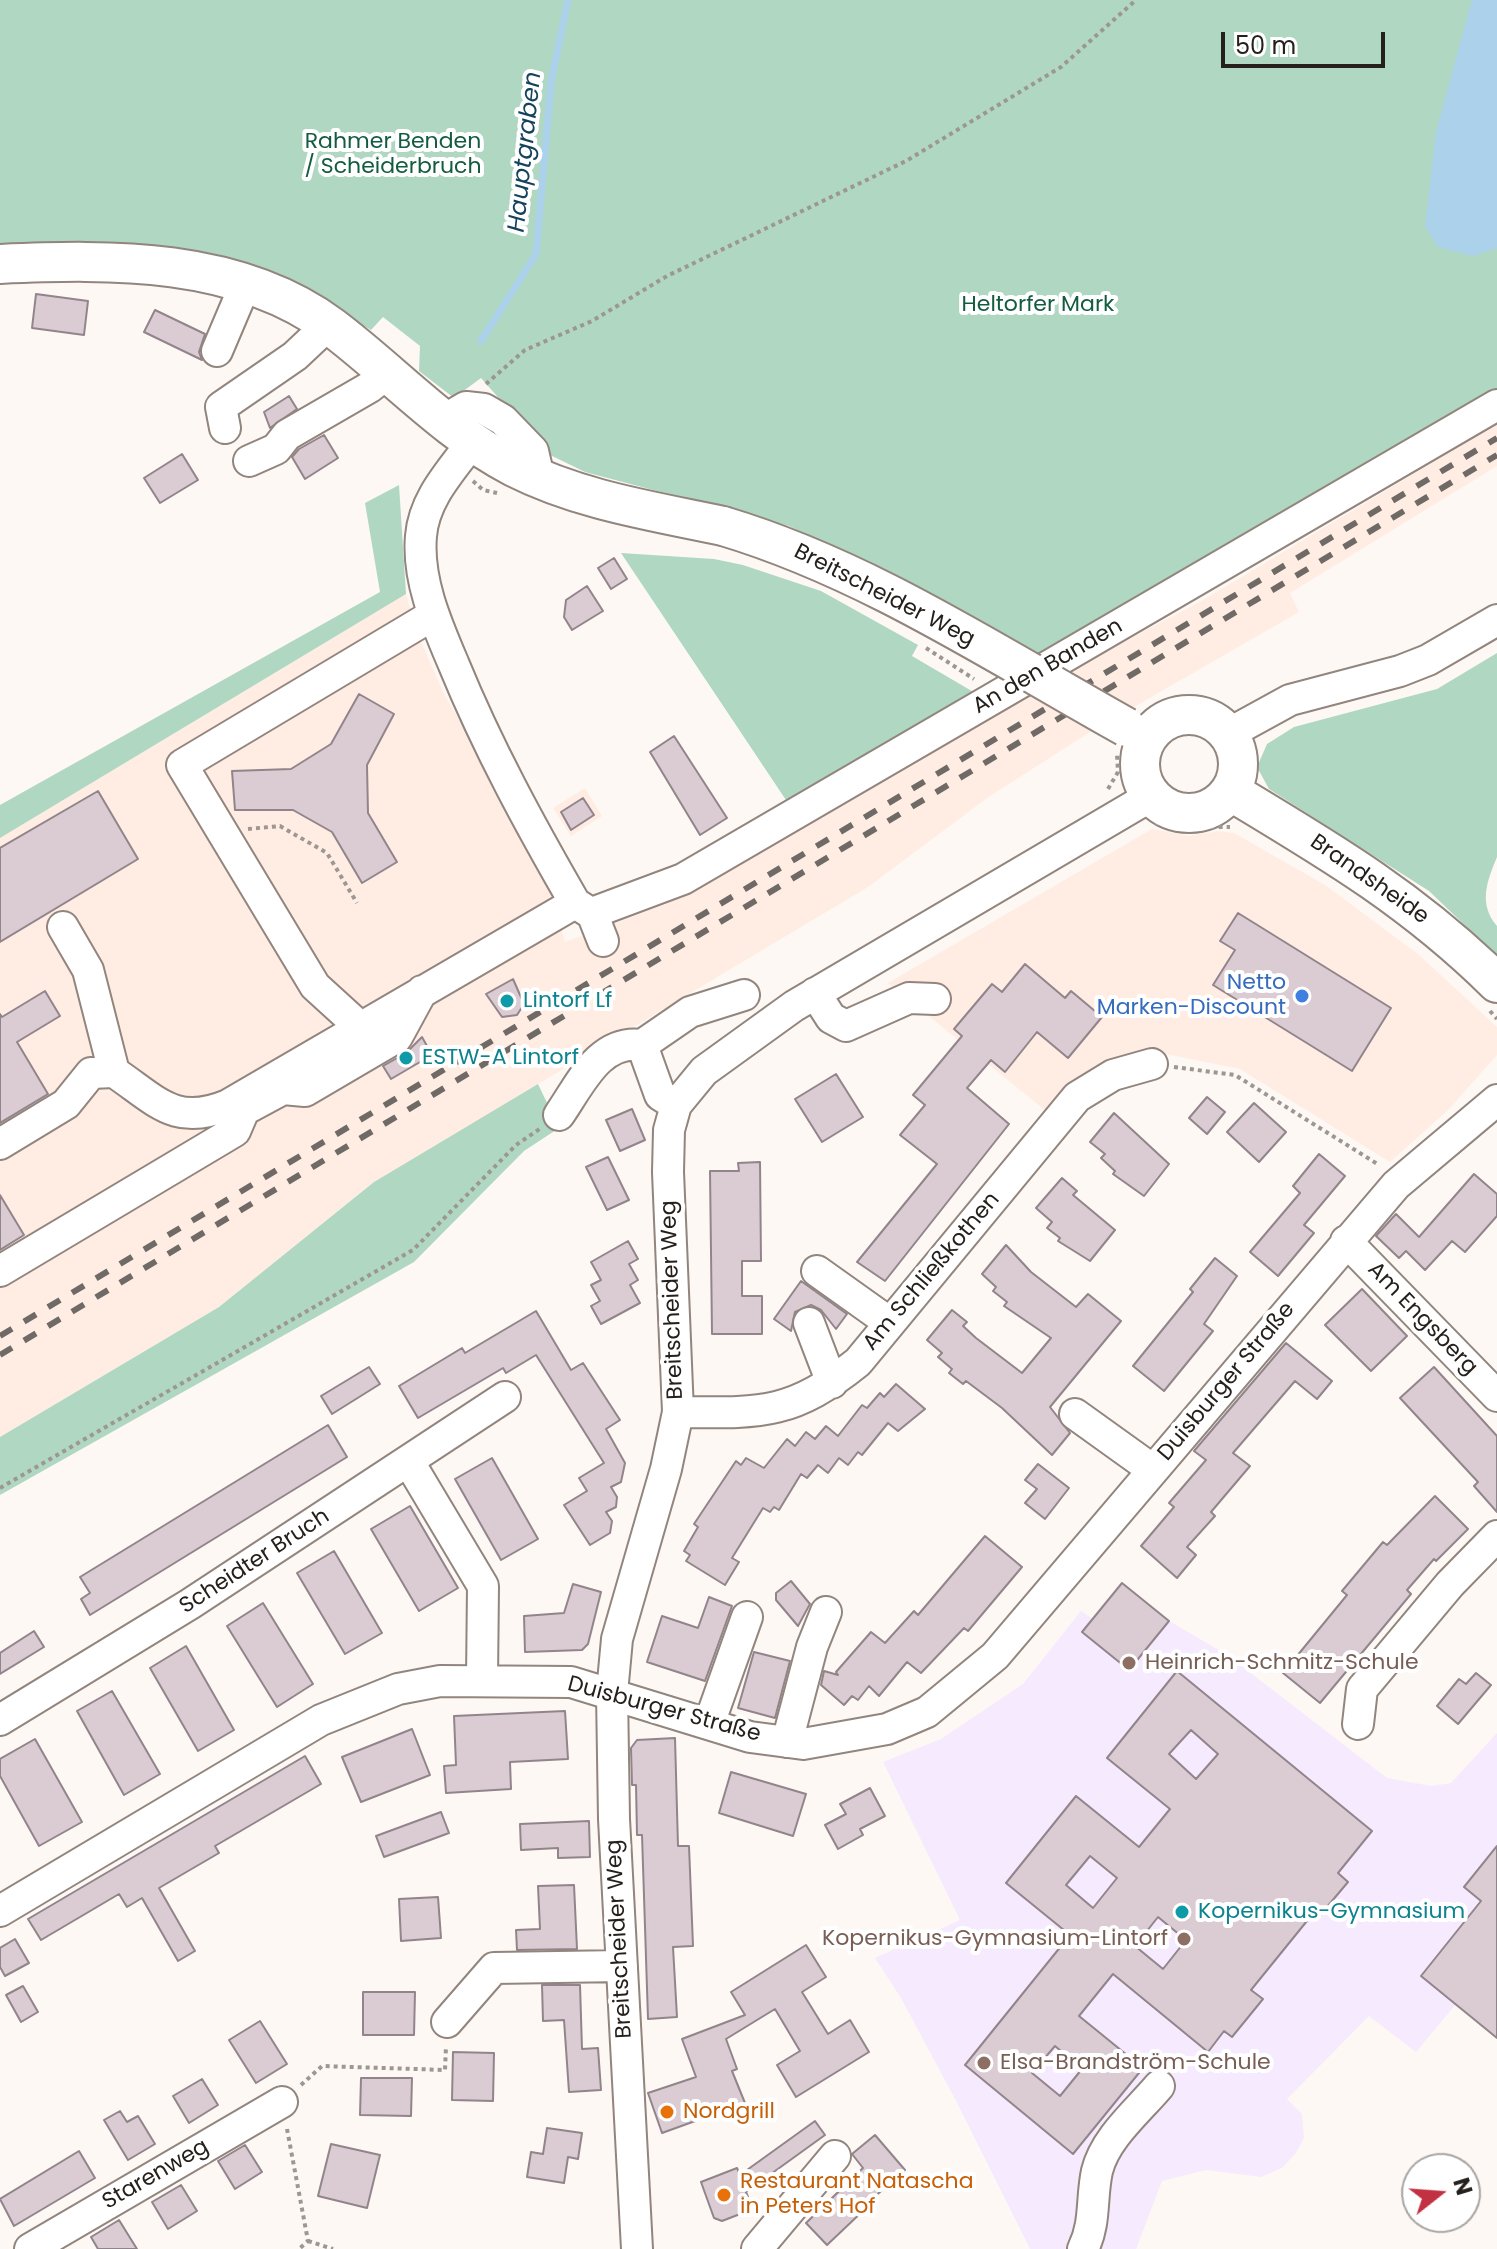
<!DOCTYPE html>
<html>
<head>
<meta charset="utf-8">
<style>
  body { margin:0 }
  #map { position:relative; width:1497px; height:2249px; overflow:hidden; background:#fdf8f4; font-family:Poppins,sans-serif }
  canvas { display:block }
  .north { position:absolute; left:1401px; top:2153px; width:80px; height:80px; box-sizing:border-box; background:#fff; border:2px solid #a8a6a4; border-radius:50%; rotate:73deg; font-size:22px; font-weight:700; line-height:32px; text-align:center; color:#25201c }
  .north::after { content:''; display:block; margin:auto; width:28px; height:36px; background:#c23142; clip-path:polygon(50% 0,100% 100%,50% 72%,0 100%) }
  .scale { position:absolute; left:1221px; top:32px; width:164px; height:36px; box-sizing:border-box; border:4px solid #25201c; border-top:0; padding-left:10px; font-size:24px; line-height:28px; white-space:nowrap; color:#25201c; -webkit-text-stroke:6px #fff; paint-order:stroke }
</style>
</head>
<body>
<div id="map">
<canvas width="1497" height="2249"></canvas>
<div class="north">N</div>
<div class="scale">50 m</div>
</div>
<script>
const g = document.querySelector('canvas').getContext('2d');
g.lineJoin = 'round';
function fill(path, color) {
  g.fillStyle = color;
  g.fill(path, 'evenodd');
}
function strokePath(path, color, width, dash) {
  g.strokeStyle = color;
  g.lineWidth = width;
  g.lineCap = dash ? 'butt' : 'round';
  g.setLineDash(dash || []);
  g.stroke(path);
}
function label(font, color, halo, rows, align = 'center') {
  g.font = font + ' Poppins,sans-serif';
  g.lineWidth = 8;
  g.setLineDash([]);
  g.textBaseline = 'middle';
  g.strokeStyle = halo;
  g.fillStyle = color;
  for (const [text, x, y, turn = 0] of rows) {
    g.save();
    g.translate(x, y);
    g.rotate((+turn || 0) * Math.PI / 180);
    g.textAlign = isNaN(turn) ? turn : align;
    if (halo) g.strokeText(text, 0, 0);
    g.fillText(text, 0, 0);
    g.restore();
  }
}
fill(new Path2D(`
  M1497 424V466L1290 593 1299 612 1087 734 990 796 868 887 374 1182 219 1307 0 1437V838L406 594 418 635 444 694 478 752 492 789 549 884 565 942 666 904 1016 699 1203 600Z
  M585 788 602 816 571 836 553 808Z
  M1152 829 1189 836 1218 831 1234 833 1325 885 1418 954 1497 1027V1055L1448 1110 1390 1162 1240 1069 1151 1051 1109 1061 1068 1082 1046 1111 888 983Z`), '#ffede3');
fill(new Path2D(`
  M1122 1583 1169 1621 1226 1654 1387 1778 1431 1786 1451 1783 1497 1733V1846L1464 1887 1481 1901 1421 1975 1456 2004 1416 2052 1369 2016 1287 2099 1302 2114 1304 2138 1295 2154 1282 2168 1261 2177 1206 2170 1162 2181 1136 2249H1030L955 2099 901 1998 875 1958 960 1920 883 1762 941 1739 1023 1684 1081 1611 1093 1619Z`), '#f6eafe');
fill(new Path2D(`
  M0 0H1497V388L1041 657 898 577 789 526 585 472 548 454 481 378 454 398 419 371 420 346 383 317 371 330 316 298 0 252Z
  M399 485 406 594 0 838V805L380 592 365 503Z
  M621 553 714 559 743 565 821 591 918 645 912 656 982 697 790 806Z
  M1497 653V857C1487 881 1478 904 1497 926V956L1429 891 1269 789 1257 767 1267 744 1294 727 1437 689Z
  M538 1084 559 1128 524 1151 414 1262 0 1495V1437L219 1307 374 1182Z`), '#b0d7c2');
fill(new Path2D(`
  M1472 0H1497V248L1473 256 1438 247 1425 226 1436 132Z`), '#acd1eb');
strokePath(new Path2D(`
  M481 341 536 254 551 82 568 0`), '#acd1eb', 7);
const building = new Path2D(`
  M36 294 88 301 84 335 32 328Z
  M155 310 205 334 199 352 202 360 144 332Z
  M289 396 297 409 270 428 264 412Z
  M324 435 338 458 305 479 292 457 299 449Z
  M182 454 198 480 160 503 144 478Z
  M614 558 627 579 611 589 598 568Z
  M587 586 603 611 572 630 564 617 566 600Z
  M359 694 394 714 367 765 368 813 397 862 362 883 332 832 293 810H235L232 771 291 769 331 744Z
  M674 736 727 818 700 835 650 752Z
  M98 791 138 859 0 942V848Z
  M583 798 594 815 571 830 561 812Z
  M1238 913 1391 1008 1352 1071 1213 985 1235 950 1220 941Z
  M1025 964 1065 998 1071 991 1102 1017 1068 1058 1037 1032 1005 1072 991 1060 967 1088 1009 1124 885 1281 857 1262 937 1164 900 1135 925 1105 913 1095 962 1036 954 1029 992 984 1002 992Z
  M513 979 524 1004 517 1015 502 1017 486 994Z
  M45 991 60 1016 17 1042 48 1094 0 1123V1014L2 1017Z
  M422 1037 432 1055 391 1079 383 1066 406 1053Z
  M836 1074 863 1117 822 1142 795 1099Z
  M1207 1097 1225 1112 1207 1134 1189 1118Z
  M1254 1103 1286 1132 1259 1162 1227 1132Z
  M632 1109 645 1140 620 1151 606 1120Z
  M1114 1113 1169 1164 1144 1196 1113 1174 1115 1171 1101 1158 1105 1154 1090 1142Z
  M1319 1154 1345 1176 1304 1225 1314 1233 1278 1276 1250 1252 1300 1193 1293 1186Z
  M608 1157 629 1200 607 1210 586 1167Z
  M760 1162 761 1261H742V1296H762V1334H712L710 1171H739L738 1163Z
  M1474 1174 1497 1194V1216L1465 1252 1452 1241 1425 1270 1406 1251 1399 1258 1376 1236 1396 1214 1419 1237Z
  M1062 1178 1077 1191 1073 1195 1115 1230 1090 1261 1058 1241 1060 1238 1047 1228 1052 1222 1036 1208Z
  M0 1195 24 1235 0 1250Z
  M628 1241 638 1259 629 1264 638 1280 630 1285 640 1303 601 1324 591 1306 600 1301 591 1285 601 1280 591 1262Z
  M1006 1245 1031 1272 1076 1307 1088 1294 1121 1321 1050 1407 1070 1433 1052 1455 1002 1408 966 1381 963 1384 949 1373 952 1369 938 1357 942 1353 927 1340 952 1310 967 1322 963 1326 976 1338 1022 1373 1051 1338 1004 1306 1007 1302 993 1291 996 1287 982 1274Z
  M1215 1258 1237 1276 1204 1324 1213 1331 1164 1391 1133 1366 1193 1292 1190 1289Z
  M801 1281 847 1314 836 1329 821 1310 811 1305 795 1312 791 1331 774 1319Z
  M1362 1289 1407 1336 1371 1371 1325 1325Z
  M536 1311 571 1370 583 1363 620 1420 606 1429 625 1463 621 1482 611 1487 617 1497 616 1507 606 1512 612 1521 610 1533 590 1545 564 1505 587 1491 579 1478 604 1463 536 1355 506 1373 503 1368 418 1418 399 1386 462 1348 465 1353Z
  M1286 1343 1332 1381 1317 1399 1295 1381 1233 1453 1250 1466 1211 1512 1215 1516 1187 1547 1196 1555 1177 1578 1141 1546 1174 1507 1169 1503 1206 1460 1194 1451Z
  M369 1367 380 1384 332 1414 321 1396Z
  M1434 1367 1497 1436V1512L1474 1486 1478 1482 1400 1398Z
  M896 1384 925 1409 898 1431 888 1423 862 1455 858 1452 848 1465 839 1458 828 1473 818 1465 807 1478 801 1474 779 1510 774 1507 770 1512 763 1508 732 1558 739 1562 725 1585 686 1561 690 1555 684 1551 698 1527 694 1524 736 1461 741 1465 746 1458 764 1468 787 1439 795 1446 806 1432 815 1439 826 1426 838 1436 862 1405 867 1408 880 1393 884 1397Z
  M328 1425 347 1457 90 1615 81 1599 90 1593 80 1577Z
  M492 1458 538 1539 501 1560 455 1479Z
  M1038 1464 1069 1488 1045 1519 1025 1503 1037 1489 1025 1480Z
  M1435 1496 1468 1529 1436 1561 1434 1559 1407 1590 1411 1594 1320 1703 1283 1673 1347 1595 1342 1591 1383 1542 1387 1545Z
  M410 1506 458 1588 419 1611 371 1529Z
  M985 1536 1022 1567 968 1631 964 1628 921 1673 907 1662 879 1696 869 1686 858 1700 852 1696 844 1705 821 1685 824 1671 838 1675 836 1672 871 1632 885 1643 914 1611 918 1615Z
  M334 1551 382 1633 345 1654 297 1573Z
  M791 1581 810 1604 798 1626 776 1600V1593Z
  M1122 1583 1169 1621 1129 1670 1082 1632Z
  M573 1584 601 1592 588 1644 582 1650 525 1652 524 1616 564 1613Z
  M709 1597 732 1606 705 1681 647 1662 662 1616 698 1628Z
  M263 1603 313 1684 277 1707 227 1626Z
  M34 1631 44 1647 0 1674V1653Z
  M186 1646 234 1730 198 1751 150 1668Z
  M754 1652 790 1661 775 1718 738 1708Z
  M1177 1671 1372 1831 1338 1873 1348 1882 1316 1920 1311 1916 1251 1990 1263 1999 1232 2037 1224 2031 1208 2052 1113 1974 1079 2016 1143 2068 1073 2154 965 2065 1070 1935 1006 1883 1076 1796 1139 1847 1170 1809 1107 1758ZM1191 1730 1218 1754 1196 1779 1169 1754ZM1090 1856 1117 1878 1093 1908 1066 1885ZM1158 1917 1186 1940 1163 1969 1135 1946ZM1055 2046 1082 2069 1060 2096 1032 2073Z
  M1476 1673 1491 1685 1458 1724 1437 1706 1459 1679 1466 1684Z
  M112 1691 160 1774 124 1795 77 1711Z
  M565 1711 568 1759 510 1762 511 1789 446 1793 444 1766 456 1765 454 1716Z
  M412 1729 430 1775 361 1802 342 1757Z
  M675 1738 678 1846H689L693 1946 673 1947 677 2017 648 2019 642 1835H637L636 1785H632L631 1748 637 1740Z
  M35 1739 82 1822 39 1846 0 1776V1759Z
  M305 1756 321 1784 215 1846 219 1853 159 1888 195 1951 178 1961 142 1898 127 1907 119 1894 41 1940 28 1919Z
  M731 1772 806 1794 793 1836 719 1813Z
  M870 1788 885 1816 860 1829 863 1835 838 1849 825 1825 846 1814 840 1804Z
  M441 1812 449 1833 384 1857 376 1836Z
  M589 1821 590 1857 558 1858V1848L521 1850 520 1824Z
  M1497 1846V2038L1421 1976 1481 1901 1464 1887Z
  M574 1885 577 1949 517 1950 516 1930 540 1929 538 1886Z
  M438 1897 441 1938 401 1941 399 1899Z
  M15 1939 29 1963 5 1976 0 1967V1948Z
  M806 1945 826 1977 802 1992 828 2034 850 2020 869 2052 796 2097 777 2065 800 2051 775 2009 726 2039 737 2069 732 2071 745 2103 662 2133 648 2093 696 2077 682 2039 745 2015 731 1992Z
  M542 1985H580L582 2049 598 2048 601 2090 569 2092 564 2020 543 2021Z
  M23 1986 38 2012 21 2022 6 1995Z
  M363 1992H415L414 2035H363Z
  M260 2021 287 2064 256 2083 229 2040Z
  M453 2052 494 2053 493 2101 452 2100Z
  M361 2078H412L411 2116 360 2115Z
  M202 2079 218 2105 189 2123 173 2096Z
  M120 2111 127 2122 138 2116 155 2144 128 2160 104 2120Z
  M815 2121 825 2135 746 2192 753 2209 722 2221 714 2218 701 2182 737 2168 740 2175Z
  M547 2128 582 2133 578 2159 568 2157 564 2183 527 2177 531 2152 543 2154Z
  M875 2135 905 2170 863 2207 865 2209 827 2245 806 2223 863 2168 852 2154Z
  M331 2144 380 2155 367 2208 318 2196Z
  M245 2145 262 2172 235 2189 218 2161Z
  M79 2151 95 2178 14 2226 0 2199Z
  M181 2185 197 2211 168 2229 152 2202Z
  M119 2220 137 2249H98L91 2237Z`);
fill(building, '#dbccd3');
strokePath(building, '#92848b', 2);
const minor = new Path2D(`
  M217 351 245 285
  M444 420 466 407 484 409 503 420 533 451 539 478
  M225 428 221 407 295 356 329 324
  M473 441C452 470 424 498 421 536 417 580 437 625 454 665 488 748 530 825 575 903L589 912
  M249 461 276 449 287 435 370 387 389 372
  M1228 734 1290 700 1400 671 1428 660 1497 620
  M592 913 683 879 1497 405
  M592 913 603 941
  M63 927 88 970 114 1072C157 1101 175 1127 228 1105L575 903
  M815 993 831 1018 846 1026 909 998 935 999
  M360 1027 315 986 182 765 433 615
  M642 1045 690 1012 744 995
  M559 1115C580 1085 599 1039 642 1045L660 1095 676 1105
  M0 1144 66 1104 91 1073 114 1072
  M1346 1241 1497 1396
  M0 1271 235 1131 244 1110 283 1089 305 1091 397 1037 422 991
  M817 1271 890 1323
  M809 1323 832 1383
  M678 1412C760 1413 791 1416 858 1362L1077 1097 1113 1075 1152 1064
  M1075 1414 1153 1470
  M409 1462 483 1586 482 1680
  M0 1720 190 1604 505 1397
  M709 1724 747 1617
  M1358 1724 1362 1689 1450 1584 1497 1536
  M787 1742 812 1647 826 1612
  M0 1911 321 1720 398 1689 440 1681 571 1682 750 1737 803 1744 887 1729 927 1712 995 1656 1396 1185 1497 1100
  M447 2022 494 1968 622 1966
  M30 2249 282 2102
  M637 2249 614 1819 612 1693 617 1639 666 1469 678 1412 668 1172 669 1130 676 1105 704 1071 794 1006 1151 796
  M757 2249 835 2156
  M1083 2249C1096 2223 1091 2198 1097 2171 1105 2138 1138 2111 1159 2086`);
const major = new Path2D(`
  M0 264C111 259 238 257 332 327 393 373 446 432 514 467 579 500 652 511 723 526
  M1140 764a49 49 0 1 1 98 0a49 49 0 1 1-98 0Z
  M1230 791C1330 851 1413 900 1497 983`);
strokePath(minor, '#92857d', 34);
strokePath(major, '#92857d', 42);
strokePath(new Path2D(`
  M486 384 525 350 592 321 667 276 906 161 1061 67 1136 0
  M473 481 483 490 497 493
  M926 648 974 679
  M1108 789 1118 772 1117 754
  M1155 823 1176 827H1230
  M248 829 280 826 327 853 357 903
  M1490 1011 1497 1019
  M1174 1067 1235 1075 1379 1165
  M0 1488 413 1250 516 1145 541 1128
  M301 2085 322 2066 445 2070 446 2046
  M287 2129 308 2241 299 2249
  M308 2241 333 2249`), '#9c9793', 4, [4, 4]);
strokePath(minor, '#fff', 30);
strokePath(major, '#fff', 38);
strokePath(new Path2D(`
  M0 1336 1497 438
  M0 1355 1497 455`), '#6f6a66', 6, [14, 14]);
const majorBridge = new Path2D(`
  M723 526C867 569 995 654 1126 727`);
strokePath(majorBridge, '#92857d', 42, []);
strokePath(majorBridge, '#fff', 38);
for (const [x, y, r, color] of [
  [1302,996,8,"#3f7fe0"],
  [507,1001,8,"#0f9aa8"],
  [406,1058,8,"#0f9aa8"],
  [1129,1663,8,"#8d6e63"],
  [1182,1912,8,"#0f9aa8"],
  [1184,1939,8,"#8d6e63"],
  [984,2063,8,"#8d6e63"],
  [667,2112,8,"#e8710a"],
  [724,2195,8,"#e8710a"]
]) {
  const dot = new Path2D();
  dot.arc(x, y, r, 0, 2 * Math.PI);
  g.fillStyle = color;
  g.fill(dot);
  strokePath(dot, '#fff', 3);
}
label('22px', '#145c40', '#fff', [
  ["Rahmer Benden",393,142],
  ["/ Scheiderbruch",393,167],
  ["Heltorfer Mark",1038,305]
]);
label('22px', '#25201c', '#fff', [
  ["Breitscheider Weg",884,596,27],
  ["An den Banden",1048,667,-30],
  ["Brandsheide",1369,880,35],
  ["Am Schließkothen",932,1272,-50],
  ["Breitscheider Weg",673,1300,-92],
  ["Am Engsberg",1422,1319,46],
  ["Duisburger Straße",1227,1382,-50],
  ["Scheidter Bruch",255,1562,-33],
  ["Duisburger Straße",664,1710,15],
  ["Breitscheider Weg",620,1939,-93],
  ["Starenweg",156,2175,-30]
]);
label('22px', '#366cbe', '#fff', [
  ["Netto",1286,983],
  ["Marken-Discount",1286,1008]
], 'right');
label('22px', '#0d838f', '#fff', [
  ["Lintorf Lf",523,1001],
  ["ESTW-A Lintorf",422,1058],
  ["Kopernikus-Gymnasium",1198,1912]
], 'left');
label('22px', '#785e54', '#fff', [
  ["Heinrich-Schmitz-Schule",1145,1663],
  ["Kopernikus-Gymnasium-Lintorf",1168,1939,"right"],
  ["Elsa-Brandström-Schule",1000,2063]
], 'left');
label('22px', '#c56008', '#fff', [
  ["Nordgrill",683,2112],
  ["Restaurant Natascha",740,2182],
  ["in Peters Hof",740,2207]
], 'left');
label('italic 24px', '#15425d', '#fff', [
  ["Hauptgraben",526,152,-84]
]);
</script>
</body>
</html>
